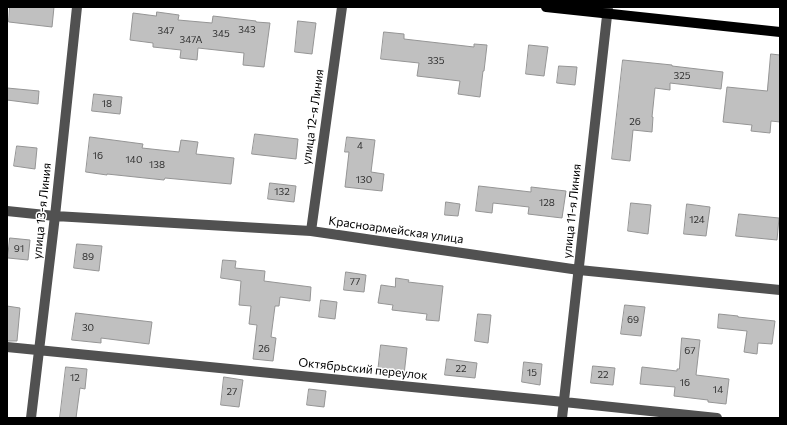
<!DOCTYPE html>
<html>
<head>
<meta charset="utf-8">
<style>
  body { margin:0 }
  #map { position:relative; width:787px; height:425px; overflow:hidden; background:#fff; font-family:Commissioner,sans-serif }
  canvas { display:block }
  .frame { position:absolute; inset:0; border:8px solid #000; pointer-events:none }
</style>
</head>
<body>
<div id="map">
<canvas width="787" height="425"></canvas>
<div class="frame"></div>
</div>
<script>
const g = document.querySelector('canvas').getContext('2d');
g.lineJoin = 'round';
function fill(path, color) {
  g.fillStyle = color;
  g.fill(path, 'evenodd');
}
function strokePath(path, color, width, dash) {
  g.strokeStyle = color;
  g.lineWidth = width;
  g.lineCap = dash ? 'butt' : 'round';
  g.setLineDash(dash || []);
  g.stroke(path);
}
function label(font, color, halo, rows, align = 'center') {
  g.font = font + ' Commissioner,sans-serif';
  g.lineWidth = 3;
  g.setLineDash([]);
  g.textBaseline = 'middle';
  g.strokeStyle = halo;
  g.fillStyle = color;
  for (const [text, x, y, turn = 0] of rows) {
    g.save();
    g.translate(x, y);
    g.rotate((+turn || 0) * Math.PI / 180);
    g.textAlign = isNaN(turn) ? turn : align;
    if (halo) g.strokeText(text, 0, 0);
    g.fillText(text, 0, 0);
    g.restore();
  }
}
const building = new Path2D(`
  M10 7H54L52 27 9 22Z
  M157 12 179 15 178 20 212 23 213 16 256 21V22L270 23 264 67 243 65 244 53 198 48 197 60 180 58 181 50 153 47V43L130 40 133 13 156 16Z
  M298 21 316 23 312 54 295 52Z
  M384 32 404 34V39L474 47V44L487 45 484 71H483L480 97 458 94 460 81 417 76 419 63 381 59Z
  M529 45 548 47 544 76 526 74Z
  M771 54 780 55V122L771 121 770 133 751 131 752 125 723 122 727 87 767 91Z
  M623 60 672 65V66L723 72 721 89 670 83V90L655 88 652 117H653L652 132 633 130 630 161 612 159Z
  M559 66 577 67 575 85 557 83Z
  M7 88 39 91 38 104 7 100Z
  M94 94 122 97 120 114 92 111Z
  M255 134 298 139 296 159 252 154Z
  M90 137 143 144 142 148 179 152 181 140 198 142 196 154 234 158 231 184 165 178 164 180 107 174V175L86 172Z
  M347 137 375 140 371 172 384 174 382 191 345 187 349 152H345Z
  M17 146 37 148 35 169 14 166Z
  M270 183 296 186 294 202 268 199Z
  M479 186 531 192V187L566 191 562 218 528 214 529 207 493 203 492 213 476 211Z
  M446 202 460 204 458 216 445 215Z
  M631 203 651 205 648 234 628 231Z
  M687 204 710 207 706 236 684 234Z
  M739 214 779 218 777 240 736 236Z
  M10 238 30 240 28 260 8 258Z
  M77 244 102 246 99 271 74 268Z
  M223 260 236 261 235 268 265 271 264 281 311 287 310 301 280 297 279 306H275L271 337 276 338 273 361 253 359 257 325 249 324 251 306 239 305 241 281 221 278Z
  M346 272 366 275 364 292 344 290Z
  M396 278 409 280 408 282 443 286 439 321 426 320 427 314 392 310 393 305 378 303 381 285 395 287Z
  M321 300 337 302 335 319 319 317Z
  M625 305 645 307 641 336 621 334Z
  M7 306 20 308 17 341H7Z
  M76 313 152 322 149 344 101 338V343L72 340Z
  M478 314 491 315 488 343 475 341Z
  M719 314 738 316V317L775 321 772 344 758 343 757 354 744 352 747 331 718 328Z
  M682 338 700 340 696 375 729 379 726 404 708 402V400L674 396 675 387 640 384 642 367 677 371V369H679Z
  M381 345 407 348 404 375 378 372Z
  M447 359 477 363 475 378 445 375Z
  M524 362 542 364 540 385 522 382Z
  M593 366 615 368 613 385 591 383Z
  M66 367 87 369 85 389 80 388 76 418H60Z
  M224 377 243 380 239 407 221 405Z
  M309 389 326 391 324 407 307 405Z`);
fill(building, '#c0c0c0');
strokePath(building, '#959595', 1);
strokePath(new Path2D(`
  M7 211 55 216 311 231 579 270 780 290
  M311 231 342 7
  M7 347 564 402 717 418
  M31 418 55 216 77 7
  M562 418 608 7`), '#515151', 10);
strokePath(new Path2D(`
  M546 7 780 32`), '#000', 10);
label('10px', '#303030', null, [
  ["343",247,30],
  ["347",166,31],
  ["345",221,34],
  ["347А",191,40],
  ["335",436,61],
  ["325",682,76],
  ["18",107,104],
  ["26",635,122],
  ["4",360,146],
  ["16",98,156],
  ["140",134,160],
  ["138",157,165],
  ["130",364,180],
  ["132",282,192],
  ["128",547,203],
  ["124",697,220],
  ["91",19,249],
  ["89",88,257],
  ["77",355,282],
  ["69",633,320],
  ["30",88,328],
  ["26",264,349],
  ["67",690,351],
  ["22",461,369],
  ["15",532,373],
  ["22",603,375],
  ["12",75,378],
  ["16",685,383],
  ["14",718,390],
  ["27",232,392]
]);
label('12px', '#000', '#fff', [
  ["улица 12-я Линия",313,117,-82],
  ["улица 13-я Линия",42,211,-84],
  ["улица 11-я Линия",572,211,-84],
  ["Красноармейская улица",396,230,8],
  ["Октябрьский переулок",363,369,6]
]);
</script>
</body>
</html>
